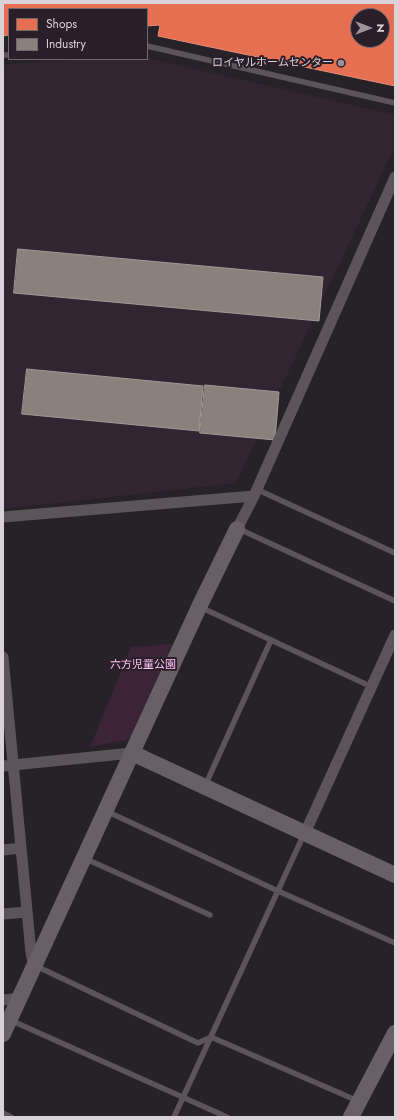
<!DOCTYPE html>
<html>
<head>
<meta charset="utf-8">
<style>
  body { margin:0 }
  #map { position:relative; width:398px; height:1120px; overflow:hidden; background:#272227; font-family:Jost,sans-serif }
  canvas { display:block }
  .frame { position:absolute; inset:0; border:4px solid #dad2d9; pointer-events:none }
  .legend { position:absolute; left:8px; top:8px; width:140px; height:52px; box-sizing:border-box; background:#2a1f29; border:1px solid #70676f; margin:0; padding:5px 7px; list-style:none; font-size:12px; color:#dad2d9 }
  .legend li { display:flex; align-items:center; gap:8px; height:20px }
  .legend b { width:20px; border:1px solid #70676f }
  .north { position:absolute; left:350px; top:8px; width:40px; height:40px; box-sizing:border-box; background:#2a1f29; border:1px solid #70676f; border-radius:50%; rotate:90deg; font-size:11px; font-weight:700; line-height:16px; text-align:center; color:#dad2d9 }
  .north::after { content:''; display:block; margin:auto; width:14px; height:18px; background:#9b949b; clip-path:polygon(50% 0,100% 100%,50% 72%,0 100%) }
</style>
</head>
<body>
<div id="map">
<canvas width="398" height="1120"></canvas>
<div class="frame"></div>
<ul class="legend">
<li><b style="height:11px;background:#e76f51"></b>Shops</li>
<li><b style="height:11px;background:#8a817c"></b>Industry</li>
</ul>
<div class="north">N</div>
</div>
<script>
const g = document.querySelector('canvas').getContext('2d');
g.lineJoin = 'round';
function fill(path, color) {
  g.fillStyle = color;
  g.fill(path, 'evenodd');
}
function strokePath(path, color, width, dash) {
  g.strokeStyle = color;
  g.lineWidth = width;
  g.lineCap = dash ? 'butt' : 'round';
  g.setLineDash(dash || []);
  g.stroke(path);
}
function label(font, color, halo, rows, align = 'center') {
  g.font = font + ' Jost,"Noto Sans JP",sans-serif';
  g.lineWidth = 4;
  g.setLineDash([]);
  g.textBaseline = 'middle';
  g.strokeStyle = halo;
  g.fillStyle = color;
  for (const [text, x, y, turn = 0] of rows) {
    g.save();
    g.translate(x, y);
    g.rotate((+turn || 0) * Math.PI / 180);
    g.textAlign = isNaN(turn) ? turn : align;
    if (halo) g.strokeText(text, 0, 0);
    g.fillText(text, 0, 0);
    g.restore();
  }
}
fill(new Path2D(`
  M147 58 395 115V146L236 483 3 509V65L80 59Z`), '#332431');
fill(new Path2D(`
  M173 644 134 735 126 740 90 747 131 647Z`), '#3b2438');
const shops = new Path2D(`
  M3 3H395V86L158 36 160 25 147 26V9H9V35L3 36ZM358 16H382V40H358Z`);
fill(shops, '#e76f51');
strokePath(shops, '#e38d7a', 1);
const industry = new Path2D(`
  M18 249 323 277 319 321 14 293Z
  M27 369 203 386 199 431 22 414Z
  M205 385 279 392 275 440 200 433Z`);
fill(industry, '#8a817c');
strokePath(industry, '#a29998', 1);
strokePath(new Path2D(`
  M147 46 395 103
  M3 55H9
  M256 489 395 553
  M239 529 395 601
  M200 607 372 687
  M205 786 271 640
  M106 811 278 891 395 943
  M84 858 210 915
  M36 966 198 1043 211 1037 358 1101
  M10 1020 227 1117
  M3 1113 11 1117
  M174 1117 304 834`), '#5b555a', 5.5);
strokePath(new Path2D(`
  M3 517 254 496
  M237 529 254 496 395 177
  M3 657 31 953 34 966
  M3 766 132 753
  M305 833 395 635
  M3 850 21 848
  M3 914 27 912
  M3 1000 20 998`), '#5b555a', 11);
strokePath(new Path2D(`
  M132 753 395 875
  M3 1034 199 607 237 529
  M351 1117 395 1033`), '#676166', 16);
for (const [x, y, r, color] of [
  [341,63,4,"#9b949b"]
]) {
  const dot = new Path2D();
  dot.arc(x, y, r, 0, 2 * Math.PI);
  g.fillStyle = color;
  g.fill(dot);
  strokePath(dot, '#2a1f29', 1.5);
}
label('11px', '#dad2d9', '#2a1f29', [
  ["ロイヤルホームセンター",333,63]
], 'right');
label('11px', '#ffc3f7', '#2a1f29', [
  ["六方児童公園",143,665]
]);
</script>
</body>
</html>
